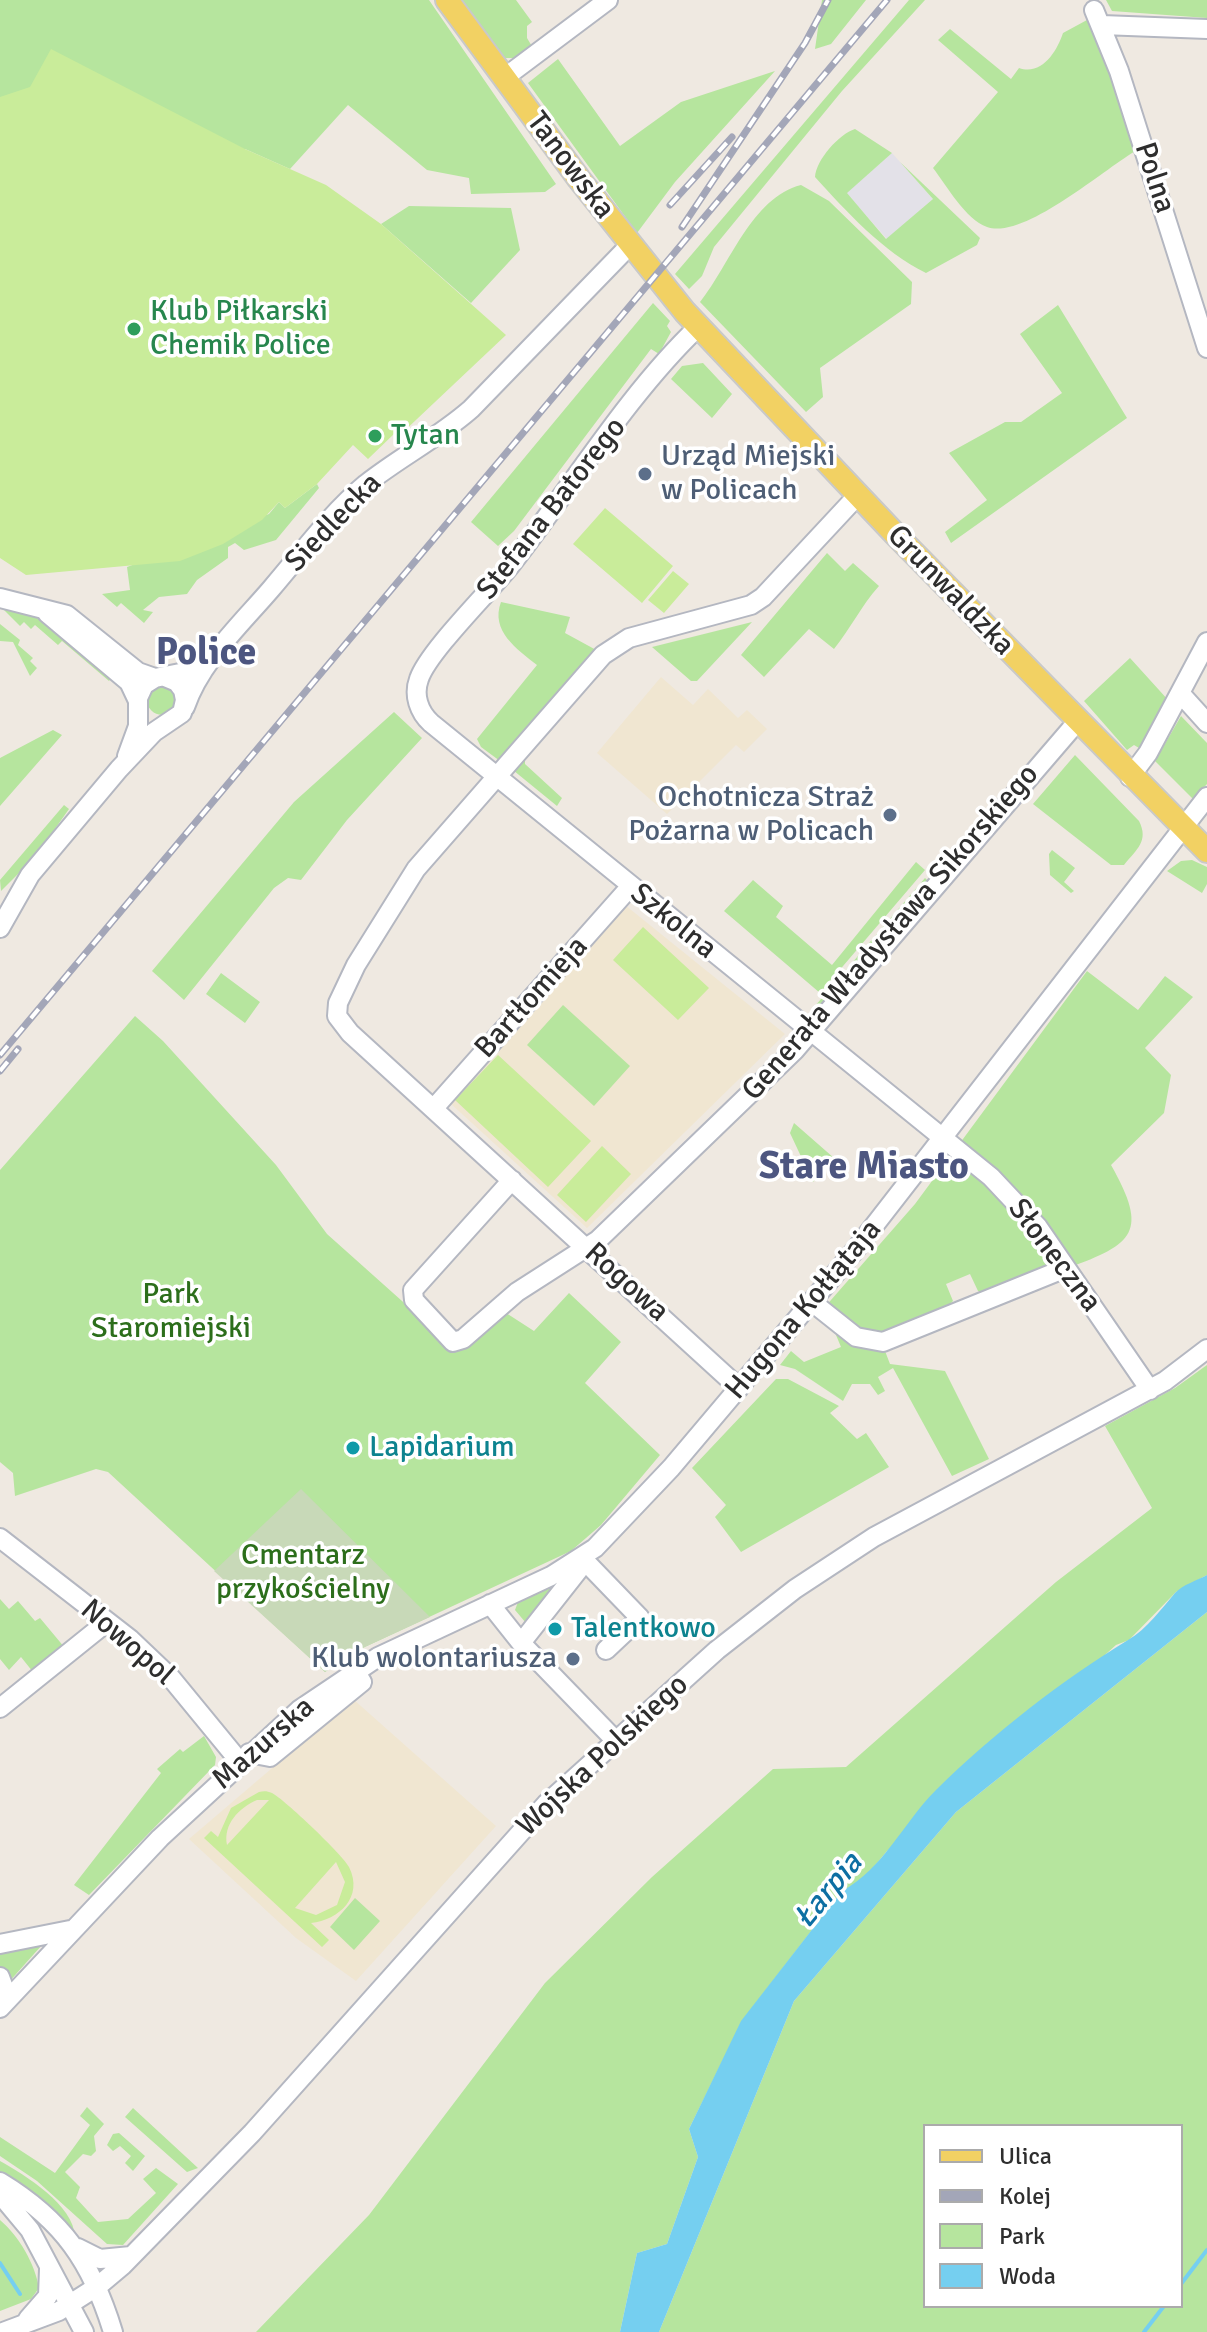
<!DOCTYPE html>
<html>
<head>
<meta charset="utf-8">
<style>
  body { margin:0 }
  #map { position:relative; width:1207px; height:2332px; overflow:hidden; background:#efe9e1; font-family:Signika,sans-serif }
  canvas { display:block }
  .legend { position:absolute; left:923px; top:2124px; width:260px; height:184px; box-sizing:border-box; background:#fff; border:2px solid #ababab; margin:0; padding:10px 14px; list-style:none; font-size:24px; color:#2e2e2e }
  .legend li { display:flex; align-items:center; gap:16px; height:40px }
  .legend b { width:40px; border:2px solid #ababab }
</style>
</head>
<body>
<div id="map">
<canvas width="1207" height="2332"></canvas>
<ul class="legend">
<li><b style="height:10px;background:#f2d163"></b>Ulica</li>
<li><b style="height:10px;background:#a3a6b8"></b>Kolej</li>
<li><b style="height:22px;background:#b6e59e"></b>Park</li>
<li><b style="height:22px;background:#75cff0"></b>Woda</li>
</ul>
</div>
<script>
const g = document.querySelector('canvas').getContext('2d');
g.lineJoin = 'round';
function fill(path, color) {
  g.fillStyle = color;
  g.fill(path, 'evenodd');
}
function strokePath(path, color, width, dash) {
  g.strokeStyle = color;
  g.lineWidth = width;
  g.lineCap = dash ? 'butt' : 'round';
  g.setLineDash(dash || []);
  g.stroke(path);
}
function label(font, color, halo, rows, align = 'center') {
  g.font = font + ' Signika,sans-serif';
  g.lineWidth = 7;
  g.setLineDash([]);
  g.textBaseline = 'middle';
  g.strokeStyle = halo;
  g.fillStyle = color;
  for (const [text, x, y, turn = 0] of rows) {
    g.save();
    g.translate(x, y);
    g.rotate((+turn || 0) * Math.PI / 180);
    g.textAlign = isNaN(turn) ? turn : align;
    if (halo) g.strokeText(text, 0, 0);
    g.fillText(text, 0, 0);
    g.restore();
  }
}
fill(new Path2D(`
  M892 153 933 199 887 239 846 193Z`), '#e3e1e8');
fill(new Path2D(`
  M661 677 693 705 708 689 738 718 747 710 767 729 744 752 736 745 667 814 597 753Z
  M625 905 785 1034 587 1228 450 1103Z
  M353 1699 496 1826 356 1981 296 1938 189 1839Z`), '#f0e6d1');
fill(new Path2D(`
  M0 0H429L556 184 545 192 471 194 469 178 427 170 348 105 290 169 245 149 0 158Z
  M455 0H516L532 22 527 26V38L533 48 519 58H499Z
  M822 0H866L831 44 815 49Z
  M909 0H925L842 91 714 247 702 276 689 289 675 274Z
  M1106 0H1207V18L1112 11Z
  M1087 20 1101 37 1137 150C1104 169 1024 240 987 227 965 219 947 186 933 168L998 92 938 40 950 29 1011 79 1019 68C1042 76 1057 51 1063 33Z
  M558 59 620 146 681 102 775 71 675 182 637 233 528 83Z
  M855 129 892 153 847 193 886 239 933 199 900 162 980 238 977 245 926 273C883 252 846 211 815 177 816 160 839 134 855 129Z
  M801 185 829 201 912 282 911 304 820 368 823 397 806 412 700 302C730 265 751 198 801 185Z
  M409 206 511 208 520 250 471 303 381 224Z
  M653 303 670 321 667 326 671 332 659 354 651 349 514 531 498 546 471 522Z
  M1058 305 1127 418 951 543 945 532 987 500 949 453 1005 422H1021L1062 393 1020 334Z
  M703 363 732 394 712 418 671 379 682 366Z
  M317 484 319 488 276 540 244 550 235 543 228 547V558L197 580 187 594 159 597 143 610 153 612 144 623 121 603 117 607 102 594 130 590 127 567 269 514 279 502 285 508Z
  M827 553 845 571 853 563 879 586C861 606 851 628 834 649L809 629 764 677 741 655Z
  M501 602 570 617 565 633 598 651 500 761 481 747 477 739 537 665C517 649 490 631 501 602Z
  M0 606 46 621 114 674 109 681 62 641 58 645 35 625 31 629 24 622 20 626Z
  M752 622 697 681H691L652 647Z
  M0 624 20 640 18 645 33 658 30 661 37 668 30 676 13 642 0 641Z
  M1130 658 1169 701 1139 748 1134 745 1127 750 1084 701Z
  M147 700a15 15 0 1 1 30 0a15 15 0 1 1-30 0Z
  M394 712 422 738 347 820 301 880 288 878 274 888 184 1000 152 971 294 802Z
  M1181 716 1207 743V784L1193 799 1155 761Z
  M555 720 559 721 525 759V764L562 798 557 806 508 766Z
  M53 730 62 735 0 806V758Z
  M1075 755 1139 821C1149 841 1137 849 1124 865H1111L1033 804Z
  M64 805 69 809 35 857 1 891 0 880Z
  M1052 850 1075 868 1064 882 1074 891 1071 893 1050 875 1049 854Z
  M1192 860 1207 867V884L1202 893 1167 871 1181 861Z
  M916 862 925 870 820 993 724 911 753 880 783 906 776 917 832 965Z
  M925 878 929 882 820 1009 815 1006Z
  M1087 971 1138 1010 1165 976 1193 997 1145 1048 1171 1075 1164 1113 1111 1165C1149 1232 1134 1244 1068 1268 1043 1277 1018 1288 992 1299L978 1291 970 1274 946 1284 953 1301 942 1312 871 1337 824 1308 915 1204Z
  M221 973 260 1002 245 1023 206 994Z
  M563 1005 630 1066 594 1106 527 1045Z
  M135 1016 163 1041 276 1165 327 1234 458 1351 503 1311 534 1331 569 1293 621 1342 585 1383 660 1455 601 1525 571 1551 354 1652 325 1672 108 1472 96 1469 15 1496 13 1473 0 1462V1170Z
  M794 1123 834 1158 813 1182 790 1133Z
  M839 1332 859 1346 885 1351 890 1364 945 1371 989 1459 952 1476 893 1368 878 1377 885 1391 878 1395 870 1384H852L843 1401 795 1369 780 1365 791 1351 804 1362 841 1347 836 1335Z
  M1207 1365V1575L1176 1592 1129 1640 1116 1645 887 1851 863 1880 842 1891 742 2021 689 2129 698 2157 667 2244 637 2253 620 2332H256L369 2215 545 1983 652 1877 773 1769 846 1767 1056 1582 1152 1508 1105 1426 1175 1388Z
  M776 1379H788L839 1406 830 1413 857 1439 866 1433 889 1467 741 1552 715 1517 726 1505 692 1468Z
  M555 1586 526 1623 515 1610 518 1602Z
  M0 1599 9 1609 18 1601 35 1621 40 1618 65 1648 33 1672 21 1657 9 1670 0 1659Z
  M1207 1612V2332H659L794 2001 956 1812ZM925 2126H1181V2306H925Z
  M204 1736 216 1757 215 1765 89 1895 74 1885 161 1773 157 1769 180 1749 183 1752Z
  M355 1898 380 1921 354 1950 330 1927Z
  M42 1945 8 1983 0 1967V1950Z
  M87 2107 104 2124 94 2136 96 2151 91 2156 83 2154 65 2172 80 2187 76 2198 98 2222 128 2219 156 2193 143 2179 156 2168 178 2184 123 2245 107 2244 37 2181 0 2156V2137L55 2173 90 2125 80 2116Z
  M133 2108 198 2168 187 2172 125 2117Z
  M119 2133 145 2156 133 2171 125 2163 131 2156 120 2146 113 2151 107 2145 113 2134Z
  M0 2161C25 2175 74 2205 75 2237L0 2172Z
  M0 2220C19 2236 35 2264 39 2288L31 2299 0 2311Z`), '#b6e59e');
fill(new Path2D(`
  M301 1489 430 1617 354 1652 325 1672 214 1571Z`), '#c8d9b8');
fill(new Path2D(`
  M51 49 245 149 326 185 381 224 506 335 399 436 395 433 368 459 353 445 317 484 285 508 279 502 262 520 223 544 180 561 26 575 0 558V97L30 87Z
  M605 508 673 566 642 603 573 544Z
  M673 571 689 584 664 613 648 600Z
  M643 927 709 988 678 1020 613 960Z
  M498 1055 591 1141 548 1187 455 1100Z
  M602 1146 631 1174 586 1222 557 1195Z
  M259 1792C264 1791 267 1791 272 1793 284 1799 343 1855 349 1867 364 1897 339 1920 311 1923L329 1940 322 1947 204 1838 211 1831 218 1837 231 1808ZM257 1800H269L227 1845C223 1824 239 1808 257 1800ZM336 1862 345 1882 337 1905 316 1915 295 1908Z`), '#c9ec9a');
fill(new Path2D(`
  M1207 1575V1612L956 1812 794 2001 659 2332H620L637 2253 667 2244 698 2157 689 2129 741 2021 842 1891C884 1868 903 1823 936 1790 993 1734 1062 1680 1128 1640 1147 1629 1162 1608 1175 1593 1182 1585 1198 1580 1207 1575Z`), '#75cff0');
strokePath(new Path2D(`
  M0 2263 20 2294
  M1181 2284 1207 2250
  M1144 2332 1164 2306`), '#75cff0', 4);
const minor = new Path2D(`
  M1094 10 1119 71 1207 348
  M1102 25 1207 29
  M504 78 608 0
  M698 327C627 395 571 488 510 566 489 592 428 652 419 679 413 695 419 712 431 723L991 1177 1038 1227 1150 1390
  M0 598 67 615 138 672 155 678
  M47 613 129 682 138 701
  M1180 693 1207 723
  M185 707C200 662 241 624 271 589 302 553 330 514 366 484 400 457 438 438 471 409L630 245
  M127 756 138 726V698L144 685 155 678 185 672 212 656
  M1130 777 1148 753 1207 642
  M0 928 30 875 119 769 154 732 182 713 185 700 183 690 177 682 165 677
  M434 1108 630 887
  M512 1180 413 1290 414 1300 453 1342 463 1339 517 1292 598 1240 795 1050 1077 722
  M812 1302 856 1337 883 1342 1066 1268
  M739 1388 350 1033 337 1016 338 1003 356 965 416 869 603 655 629 638 751 605 763 597 858 495
  M0 1538 130 1639 171 1678 240 1762
  M585 1561 640 1618 606 1650
  M490 1604 521 1643 615 1740
  M521 1643 584 1563
  M0 1708 107 1622
  M249 1753 270 1757 362 1682 355 1671
  M0 1944 70 1930
  M0 1977 8 1999
  M0 2008 160 1838 299 1710 378 1657 551 1576 595 1548 671 1468 856 1249 1207 797
  M0 2182C63 2220 92 2263 113 2332
  M0 2194 30 2230 84 2332
  M78 2248 100 2259 131 2256
  M28 2319 48 2296 49 2269
  M3 2332 59 2311 98 2286 123 2265 252 2133 546 1804 717 1650 795 1589 874 1537 1165 1381 1207 1349`);
const major = new Path2D(`
  M447 0 579 179 685 312 895 534 1207 851`);
strokePath(minor, '#b4b7c1', 22);
strokePath(major, '#c9c9c9', 26);
strokePath(minor, '#fff', 18);
strokePath(major, '#f2d163', 22);
const rail = new Path2D(`
  M670 205 732 137
  M682 227 805 43 828 0
  M0 1055 887 0
  M0 1071 18 1049`);
strokePath(rail, '#a3a6b8', 7);
strokePath(rail, '#fff', 4, [12]);
for (const [x, y, r, color] of [
  [134,329,8,"#2e9e5b"],
  [375,436,8,"#2e9e5b"],
  [645,474,8,"#5c6f8a"],
  [890,815,8,"#5c6f8a"],
  [353,1448,8,"#0f9aa8"],
  [555,1629,8,"#0f9aa8"],
  [573,1659,8,"#5c6f8a"]
]) {
  const dot = new Path2D();
  dot.arc(x, y, r, 0, 2 * Math.PI);
  g.fillStyle = color;
  g.fill(dot);
  strokePath(dot, '#fff', 3);
}
label('30px', '#2e2e2e', '#fff', [
  ["Tanowska",570,166,53],
  ["Polna",1154,178,72],
  ["Stefana Batorego",552,509,-52],
  ["Siedlecka",334,523,-46],
  ["Grunwaldzka",950,591,46],
  ["Szkolna",673,922,39],
  ["Generała Władysława Sikorskiego",891,933,-49],
  ["Bartłomieja",532,998,-48],
  ["Słoneczna",1054,1256,53],
  ["Rogowa",626,1283,42],
  ["Hugona Kołłątaja",804,1310,-50],
  ["Nowopol",127,1643,41],
  ["Mazurska",264,1744,-41],
  ["Wojska Polskiego",603,1756,-43]
]);
label('30px', '#27864d', '#fff', [
  ["Klub Piłkarski",150,312],
  ["Chemik Police",150,346],
  ["Tytan",391,436]
], 'left');
label('30px', '#4e5e75', '#fff', [
  ["Urząd Miejski",661,457,"left"],
  ["w Policach",661,491,"left"],
  ["Ochotnicza Straż",874,798],
  ["Pożarna w Policach",874,832],
  ["Klub wolontariusza",557,1659]
], 'right');
label('30px', '#2c6e1b', '#fff', [
  ["Park",171,1295],
  ["Staromiejski",171,1329],
  ["Cmentarz",303,1556],
  ["przykościelny",303,1590]
]);
label('30px', '#0d838f', '#fff', [
  ["Lapidarium",369,1448],
  ["Talentkowo",571,1629]
], 'left');
label('italic 32px', '#0d6fa3', '#fff', [
  ["Łarpia",829,1891,-50]
]);
label('bold 38px', '#4d5680', '#fff', [
  ["Police",206,654],
  ["Stare Miasto",864,1168]
]);
</script>
</body>
</html>
